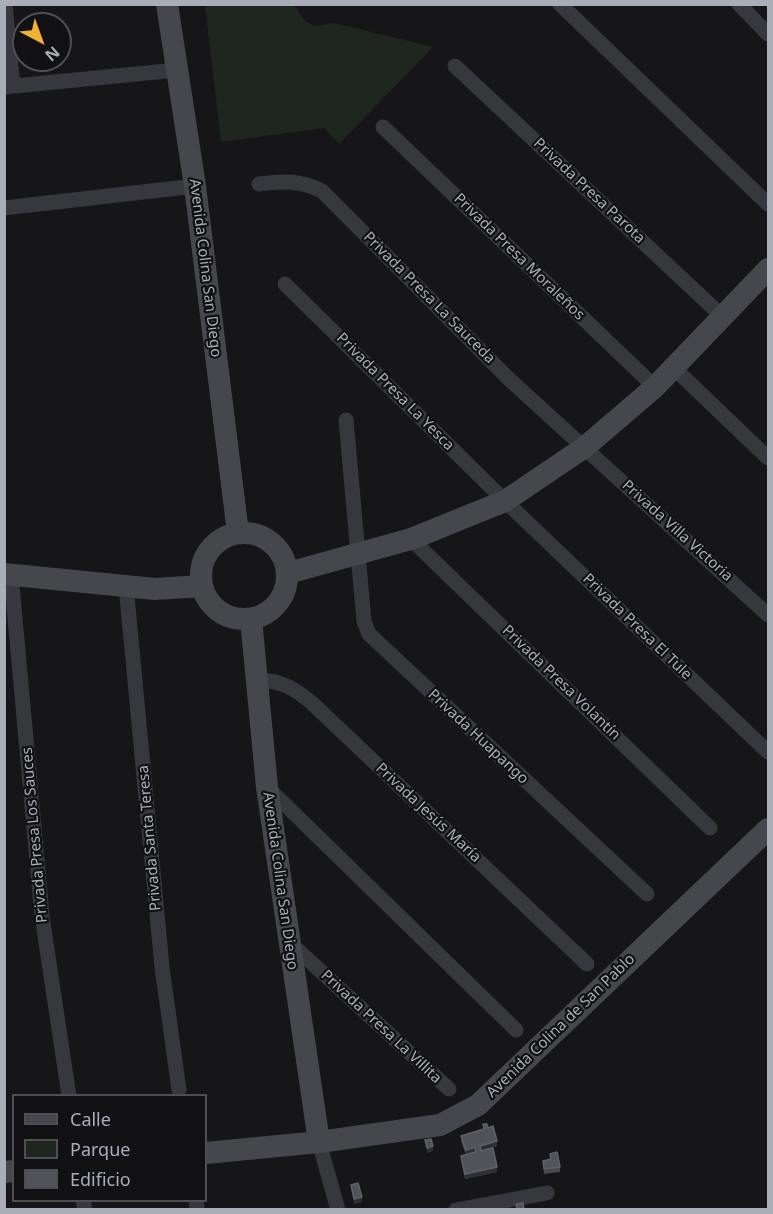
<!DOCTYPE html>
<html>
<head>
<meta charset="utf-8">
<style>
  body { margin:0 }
  #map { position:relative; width:773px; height:1214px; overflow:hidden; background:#161618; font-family:"Noto Sans",sans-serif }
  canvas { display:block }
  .frame { position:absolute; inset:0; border:6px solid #a8adb8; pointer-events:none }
  .legend { position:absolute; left:12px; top:1094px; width:195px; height:108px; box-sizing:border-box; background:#111113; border:2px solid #4d4f55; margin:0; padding:8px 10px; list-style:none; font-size:18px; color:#a8adb8 }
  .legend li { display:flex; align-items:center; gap:12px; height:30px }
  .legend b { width:30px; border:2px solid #4d4f55 }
  .north { position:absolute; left:12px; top:12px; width:60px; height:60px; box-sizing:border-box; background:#111113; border:2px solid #4d4f55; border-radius:50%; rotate:139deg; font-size:16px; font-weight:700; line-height:24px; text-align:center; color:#a8adb8 }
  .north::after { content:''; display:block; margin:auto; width:21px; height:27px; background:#f2b134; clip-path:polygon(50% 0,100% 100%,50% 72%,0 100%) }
</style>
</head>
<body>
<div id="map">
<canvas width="773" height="1214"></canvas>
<div class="frame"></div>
<ul class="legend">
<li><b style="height:8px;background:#45474d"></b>Calle</li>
<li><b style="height:16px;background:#1e261f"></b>Parque</li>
<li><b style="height:16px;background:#525359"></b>Edificio</li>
</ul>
<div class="north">N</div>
</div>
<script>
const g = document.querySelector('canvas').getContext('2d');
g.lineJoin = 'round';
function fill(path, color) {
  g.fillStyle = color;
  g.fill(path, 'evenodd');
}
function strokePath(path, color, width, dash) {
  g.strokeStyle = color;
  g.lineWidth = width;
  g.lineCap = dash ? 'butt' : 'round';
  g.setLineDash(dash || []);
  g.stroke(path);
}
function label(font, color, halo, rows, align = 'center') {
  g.font = font + ' "Noto Sans",sans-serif';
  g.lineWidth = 4.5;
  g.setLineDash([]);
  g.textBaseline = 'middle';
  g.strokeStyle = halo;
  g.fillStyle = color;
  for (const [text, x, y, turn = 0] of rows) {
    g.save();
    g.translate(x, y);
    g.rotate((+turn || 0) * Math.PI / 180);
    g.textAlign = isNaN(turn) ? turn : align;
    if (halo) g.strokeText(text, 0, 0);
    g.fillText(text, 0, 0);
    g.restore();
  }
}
fill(new Path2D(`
  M205 5H294L305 21 314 26 335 23 433 47 339 144 324 128 221 142Z`), '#1e261f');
strokePath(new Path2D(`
  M5 4 13 86
  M560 4 768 204
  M739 4 768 34
  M455 66 723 317
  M4 87 177 70
  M383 127 655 387
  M259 184C283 181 300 180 322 191L510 380 768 615
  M4 208 195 186
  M285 284 505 501 768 752
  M674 368 768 458
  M346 420 364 621 369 634 647 894
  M411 539 710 828
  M11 574 42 916 69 1096
  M126 586 162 967 179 1090
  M258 680C282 681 294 688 312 703L587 964
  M267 787 516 1030
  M290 943 449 1089
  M319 1142 338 1210
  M83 1200 85 1210
  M196 1200 197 1210
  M456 1210 547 1193`), '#37383d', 15);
strokePath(new Path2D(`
  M167 4 195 186 238 533
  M201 576a43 43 0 1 1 86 0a43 43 0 1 1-86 0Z
  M288 573 411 539 505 501 585 447 655 387 768 269
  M4 574 155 589 202 586
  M251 619 267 787 319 1142
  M206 1153 319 1142 440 1125 478 1105 768 829
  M4 1172 14 1171`), '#45474d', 22);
fill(new Path2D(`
  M483 1124 488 1128 497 1146 481 1151 497 1172 465 1179 461 1161V1156L466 1155 461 1141V1136L483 1129Z
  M550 1154 560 1167V1172L544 1174 543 1161 550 1159Z`), '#47494d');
fill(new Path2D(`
  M497 1141V1146L480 1151V1146Z
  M433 1146V1151L427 1153V1148Z
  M475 1147V1153L466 1156V1150Z
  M497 1167V1172L465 1179V1174Z
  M362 1197V1202L354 1204V1199Z`), '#2f3033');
const building = new Path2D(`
  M483 1124H487L488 1128 493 1126 497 1141 480 1146 481 1151 493 1148 497 1167 465 1174 461 1156 476 1152 475 1147 466 1150 461 1136 484 1129Z
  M431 1139 433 1146 427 1148 425 1140Z
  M557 1152 560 1167 544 1169 543 1161 551 1159 550 1154Z
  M358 1183 362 1197 354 1199 351 1185Z
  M523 1203 524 1209H517L516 1204Z`);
fill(building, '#525359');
strokePath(building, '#5f6168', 1.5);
label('15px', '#a8adb8', '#111113', [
  ["Privada Presa Parota",589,191,43],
  ["Privada Presa Moraleños",519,257,44],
  ["Avenida Colina San Diego",205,268,83],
  ["Privada Presa La Sauceda",429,298,45],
  ["Privada Presa La Yesca",395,392,45],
  ["Privada Villa Victoria",677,531,42],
  ["Privada Presa El Tule",637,627,44],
  ["Privada Presa Volantín",561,683,44],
  ["Privada Huapango",478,737,43],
  ["Privada Jesús María",428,813,43],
  ["Privada Presa Los Sauces",35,835,-95],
  ["Privada Santa Teresa",150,838,-95],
  ["Avenida Colina San Diego",280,881,82],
  ["Avenida Colina de San Pablo",561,1026,-44],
  ["Privada Presa La Villita",381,1027,43]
]);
</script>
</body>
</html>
